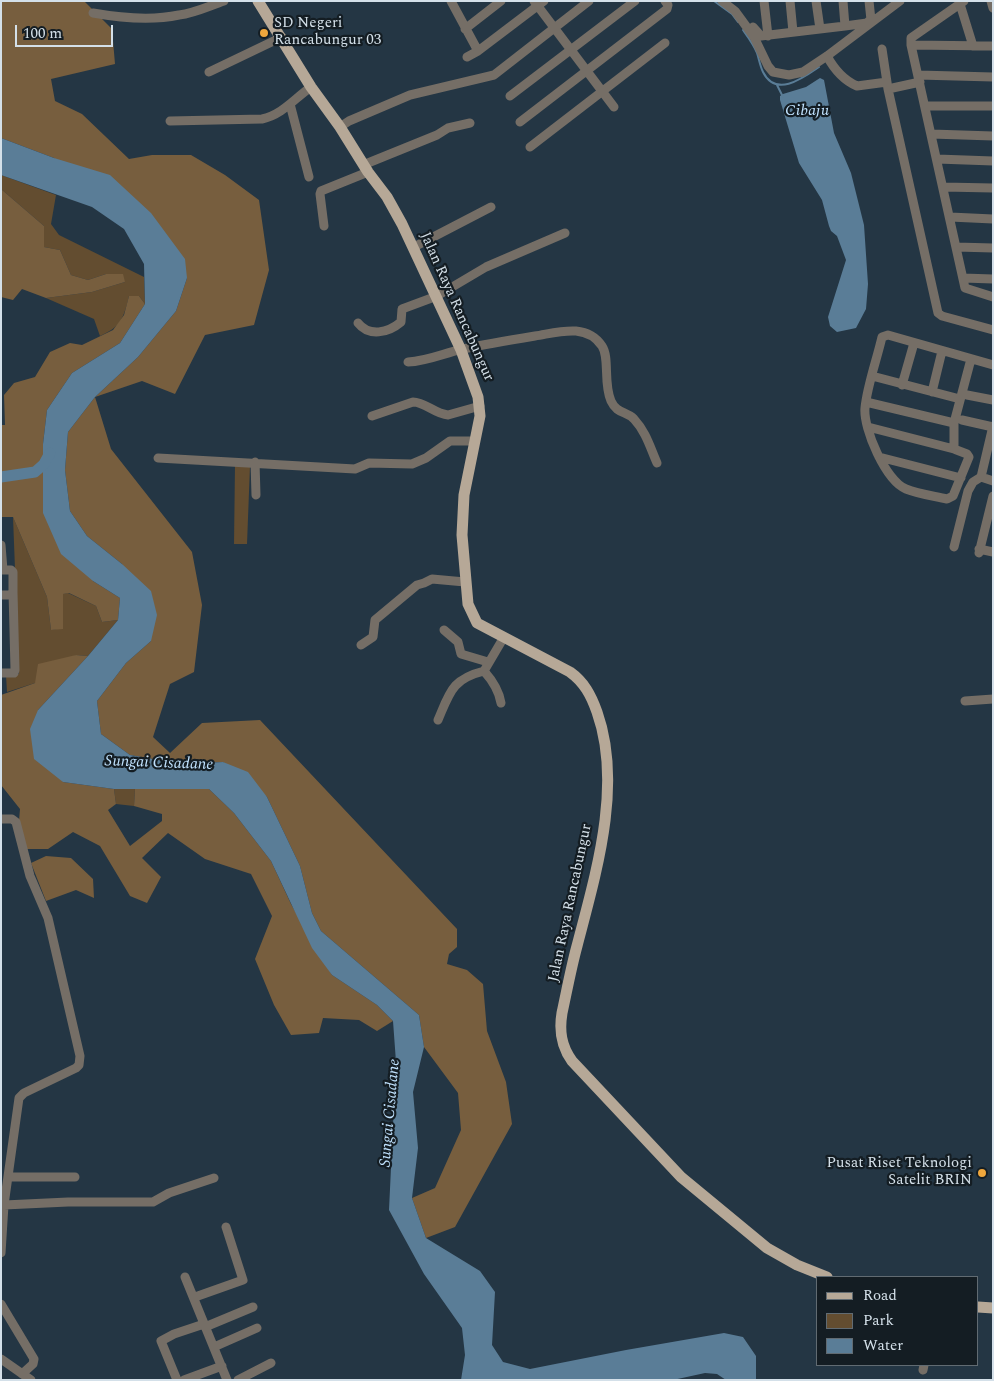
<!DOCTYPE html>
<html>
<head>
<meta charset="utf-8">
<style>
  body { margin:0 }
  #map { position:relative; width:994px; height:1381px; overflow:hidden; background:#243644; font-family:Spectral,serif }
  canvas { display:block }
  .frame { position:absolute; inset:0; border:2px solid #d4e0e9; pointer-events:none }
  .legend { position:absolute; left:816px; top:1276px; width:162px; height:90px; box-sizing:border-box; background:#141d23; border:1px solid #616b72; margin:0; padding:6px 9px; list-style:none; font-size:15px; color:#d4e0e9 }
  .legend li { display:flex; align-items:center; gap:10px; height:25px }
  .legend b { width:25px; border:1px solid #616b72 }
  .scale { position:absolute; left:15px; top:25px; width:98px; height:22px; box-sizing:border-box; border:2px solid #d4e0e9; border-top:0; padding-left:6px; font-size:15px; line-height:18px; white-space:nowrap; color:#d4e0e9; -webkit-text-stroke:4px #141d23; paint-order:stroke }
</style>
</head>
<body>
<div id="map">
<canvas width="994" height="1381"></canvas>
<div class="frame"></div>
<ul class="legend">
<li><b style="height:6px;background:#b6a897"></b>Road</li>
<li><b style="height:14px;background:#634d30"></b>Park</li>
<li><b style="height:14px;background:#5a7d97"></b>Water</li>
</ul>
<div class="scale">100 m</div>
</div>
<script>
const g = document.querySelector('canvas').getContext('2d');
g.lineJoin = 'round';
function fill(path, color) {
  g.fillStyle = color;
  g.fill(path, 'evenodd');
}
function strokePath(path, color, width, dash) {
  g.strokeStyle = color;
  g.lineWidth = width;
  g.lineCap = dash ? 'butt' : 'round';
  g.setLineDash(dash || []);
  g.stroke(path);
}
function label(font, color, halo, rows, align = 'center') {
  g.font = font + ' Spectral,serif';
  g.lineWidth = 4.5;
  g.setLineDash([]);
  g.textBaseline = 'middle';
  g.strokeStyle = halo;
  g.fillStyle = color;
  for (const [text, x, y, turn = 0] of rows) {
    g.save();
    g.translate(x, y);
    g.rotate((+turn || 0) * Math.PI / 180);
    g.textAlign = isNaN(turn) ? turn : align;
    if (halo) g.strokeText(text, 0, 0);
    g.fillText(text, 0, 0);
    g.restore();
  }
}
fill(new Path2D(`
  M1 175 56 195 51 224 59 235 144 277 145 304 139 296H129C124 317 121 327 100 336L94 319 46 298 92 292 125 282 106 274 88 280 71 275 60 250 44 247V226L1 189Z
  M235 465 250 466 247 544H234Z
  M13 517 47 597 51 630 63 628 62 594 68 593 96 606 102 622 118 620 88 656 76 655 35 683 7 692 6 675 19 674Z
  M114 789H135L134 806 116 804Z`), '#634d30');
fill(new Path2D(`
  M1 1H84L112 29 115 64 51 79 55 101 82 114 129 159 152 155H191L225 175 259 200 269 270 254 325 205 335 175 394 142 381 95 397 111 449 192 552 202 605 194 672 170 684 153 737 170 753 202 723 260 720 457 929V947L449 954 447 964 467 970 483 984 487 1031 506 1082 512 1124 455 1227 426 1238 412 1198 435 1188 461 1130 458 1093 424 1047 419 1015 321 931 312 913 300 866 267 797 223 762 181 764 130 755 101 734 97 701 126 663 151 641 122 564 87 536 70 511 65 470 68 432 95 397 138 357 176 311 187 278 54 158 1 138Z
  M1 189 44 226V247L60 250 71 275 88 280 106 274H123L125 282 92 292 46 298 22 289 13 300 1 297Z
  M129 296H139L145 304 120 343 72 373 47 410 43 444 93 581 120 598 118 620 102 622 96 606 69 593 63 594V629L51 630 47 597 13 517H1V425H5L4 395 14 383 35 377 50 352 70 343 82 345 113 330 124 315Z
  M76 655 88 656 38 710 63 782 114 789 116 804 108 810 130 846 162 821V814L134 806 135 789H209L234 813 271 861 291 904 332 975 377 1005 393 1021 377 1031 359 1020 323 1018 319 1033 291 1035 274 1005 255 959 272 916 251 874 205 859 168 833 142 858 161 877 147 903 130 896 100 846 73 832 48 849H26L18 834 20 809 1 785V695L35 683 38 664Z
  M46 856 71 858 93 879 94 898 76 890 46 901 31 863Z`), '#775e3e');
fill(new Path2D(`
  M820 78 824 80 834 133 851 173 864 225 868 284 866 309 856 328 837 332 830 326 828 317 846 260 837 236 831 231 829 226 822 200 799 163 780 100V96L783 94 806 87Z
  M1 138 54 158 110 175 151 213 185 259 187 278 176 311 138 357 95 397 68 432 65 470 70 511 87 536 122 564 151 591 157 615 151 641 126 663 97 701 101 734 130 755 181 764 223 762 248 772 267 797 300 866 312 913 321 931 419 1015 424 1047 413 1092 418 1148 412 1198 426 1238 480 1271 495 1292 492 1345 503 1362 530 1369 626 1350 724 1333 743 1337 756 1356V1380H726L717 1374 705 1373 673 1380H461L465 1355 462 1328 424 1274 389 1210 396 1062 393 1021 377 1005 332 975 312 948 271 861 234 813 209 789H114L63 782 34 759 30 729 38 710 88 656 118 620 120 598 93 581 61 554 43 513V444L47 410 72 373 120 343 145 304 144 264 124 229 92 207 1 175Z`), '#5a7d97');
strokePath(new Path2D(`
  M714 1 732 14 738 22
  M743 30C748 37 754 45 757 53 759 59 760 66 763 72 776 98 803 78 819 67
  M777 85 783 97`), '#5a7d97', 2);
strokePath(new Path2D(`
  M1 477 35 472 44 464 50 453`), '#5a7d97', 11);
strokePath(new Path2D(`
  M451 1 478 51
  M534 1 614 107
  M722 1 735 11 754 37 768 66 773 72 789 75 803 72 827 56 900 1
  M764 1 768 36
  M790 1 793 32
  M816 1 820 29
  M843 1 845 26 867 23 869 21
  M869 1 871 20
  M964 1 911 38V45L965 288 993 297
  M991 1 993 8
  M960 4 973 46
  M93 13C121 18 151 21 179 15 195 13 209 6 224 1
  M753 27 761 36 845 26
  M465 29 501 1
  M911 45 993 46
  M882 49 888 89 938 313 942 316 993 330
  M827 56C834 69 843 80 857 86L887 82
  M467 57 478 51 544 1
  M209 72 282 37
  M918 75 993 77
  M888 89 920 82
  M510 96 635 1
  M290 104 309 177
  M925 106H993
  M170 121 262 119C282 115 295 98 311 87
  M520 122 667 9 668 5 665 1
  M340 127 349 121 410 95 494 75 589 1
  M931 134 993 136
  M530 147 665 43
  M937 159 993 161
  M363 165 437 135 448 128 470 123
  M943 187 993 188
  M950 217 993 219
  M324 226 320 194 321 191 368 172
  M414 247 491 207
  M956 247 993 248
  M963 278 993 279
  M358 323C369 337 388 333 401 322L402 309 437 296 486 267 565 233
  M408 362C428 361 444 353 463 349 487 344 511 340 535 336 548 334 562 330 576 331 586 332 596 337 602 346 610 358 603 383 611 401 617 414 626 411 634 419 646 432 650 447 657 463
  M872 376 960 399
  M902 385 914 343
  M932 392 942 351
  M967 395 993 400
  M866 402 954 423
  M372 416 413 402C425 402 435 414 448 415L480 406
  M962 420 993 427
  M868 427 954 449 967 454 969 457 953 496 947 499C934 496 918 494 906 489 886 481 863 429 865 408 867 386 877 359 882 337L888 335 993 365
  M954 449V423L971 359
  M879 457 961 478
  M158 458 355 469 369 463 412 464 426 458 450 441H475
  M255 462 256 495
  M981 477 993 481
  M1 545 3 570
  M954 547 968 491 973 482 981 477 993 426
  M979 549 993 552
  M979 553 993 496
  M1 570H11L13 572V592L10 595H1
  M444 630 458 642 461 654 488 662
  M361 645 373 637 375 620 417 585 424 583 432 579 465 582
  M484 671C492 680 499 690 501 703
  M1 673H14L15 670 13 592
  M965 701 993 699
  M438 720C450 692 452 679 484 671L504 637
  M1 819H12L16 822 30 876 48 918 80 1056 79 1065 76 1068 24 1093 19 1098 4 1205 1 1253
  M9 1177H75
  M4 1205 68 1202H153L169 1193 214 1178
  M185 1277 227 1380
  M195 1297 243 1280 226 1227
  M1 1304 34 1359 33 1364 22 1374
  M205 1327 253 1307
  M214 1347 257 1328
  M1 1359 31 1380
  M923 1370 924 1365
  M177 1380 161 1341 174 1334 204 1324
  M184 1380 222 1366
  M238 1380 271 1363`), '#756e66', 9);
strokePath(new Path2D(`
  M258 1 311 87 340 127 368 172 387 197 402 224 461 350 478 397 480 416 464 495 462 535 468 604 477 623 570 672C584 682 591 695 597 712 623 785 596 873 577 946 571 968 567 990 562 1013 559 1031 561 1046 572 1061L681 1177 767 1248 797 1265 827 1277
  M978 1307 993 1308`), '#b6a897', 11);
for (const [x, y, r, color] of [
  [264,33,5,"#efa73d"],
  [982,1173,5,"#efa73d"]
]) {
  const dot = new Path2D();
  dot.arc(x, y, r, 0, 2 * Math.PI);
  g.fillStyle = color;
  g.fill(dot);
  strokePath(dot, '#141d23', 2);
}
label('15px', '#d4e0e9', '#141d23', [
  ["SD Negeri",274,24],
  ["Rancabungur 03",274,41],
  ["Pusat Riset Teknologi",972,1164,"right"],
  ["Satelit BRIN",972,1181,"right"]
], 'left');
label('15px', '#d4e0e9', '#141d23', [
  ["Jalan Raya Rancabungur",456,307,66],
  ["Jalan Raya Rancabungur",571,903,-78]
]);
label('italic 16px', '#c0e2fe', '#141d23', [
  ["Cibaju",807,112],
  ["Sungai Cisadane",159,764,2],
  ["Sungai Cisadane",391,1113,-85]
]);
</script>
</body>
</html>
